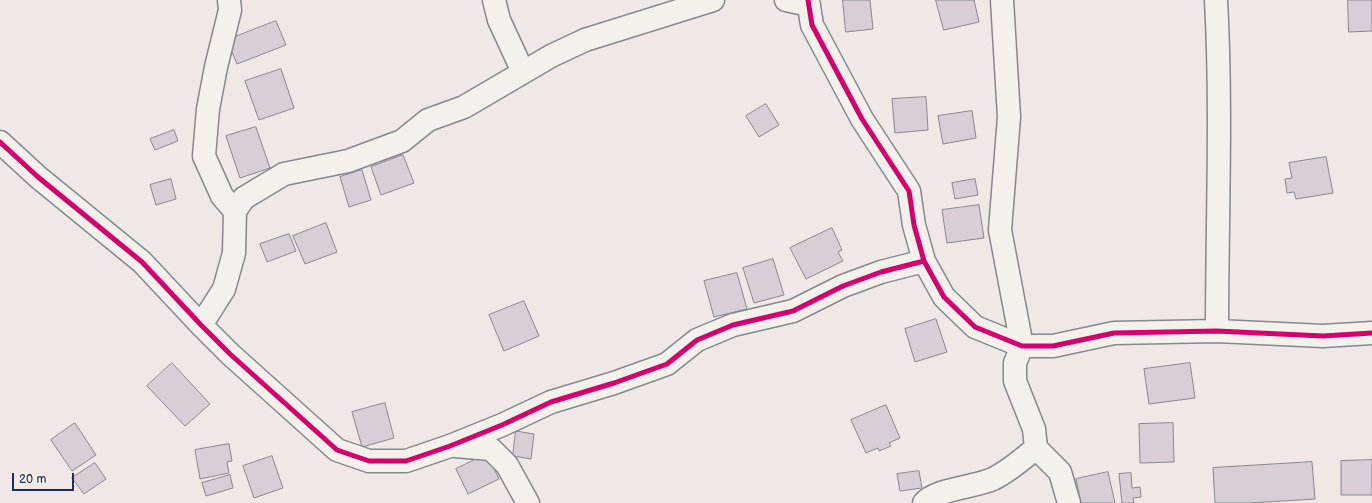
<!DOCTYPE html>
<html>
<head>
<meta charset="utf-8">
<style>
  body { margin:0 }
  #map { position:relative; width:1372px; height:503px; overflow:hidden; background:#efe8e6; font-family:"Balsamiq Sans",sans-serif }
  canvas { display:block }
  .scale { position:absolute; left:12px; top:473px; width:62px; height:18px; box-sizing:border-box; border:2px solid #1b2f5e; border-top:0; padding-left:5px; font-size:12px; line-height:14px; white-space:nowrap; color:#1b2f5e; -webkit-text-stroke:3px #fcf5e5; paint-order:stroke }
</style>
</head>
<body>
<div id="map">
<canvas width="1372" height="503"></canvas>
<div class="scale">20 m</div>
</div>
<script>
const g = document.querySelector('canvas').getContext('2d');
g.lineJoin = 'round';
function fill(path, color) {
  g.fillStyle = color;
  g.fill(path, 'evenodd');
}
function strokePath(path, color, width, dash) {
  g.strokeStyle = color;
  g.lineWidth = width;
  g.lineCap = dash ? 'butt' : 'round';
  g.setLineDash(dash || []);
  g.stroke(path);
}
const building = new Path2D(`
  M843 0H870L873 29 846 32Z
  M936 0H974L979 22 944 30Z
  M1348 0H1372V31L1349 32Z
  M276 21 286 45 237 64 227 40Z
  M281 69 294 108 259 120 245 81Z
  M926 97 928 130 895 133 892 99Z
  M766 104 779 125 759 137 746 116Z
  M972 111 976 138 943 144 938 116Z
  M256 127 270 168 240 178 226 136Z
  M174 130 178 141 155 150 150 139Z
  M403 155 414 183 381 195 371 167Z
  M1326 157 1333 193 1296 199 1294 192 1287 193 1285 179 1292 178 1289 163Z
  M362 170 371 200 349 207 340 177Z
  M171 179 176 199 156 205 150 185Z
  M975 179 978 195 955 199 952 183Z
  M979 205 984 238 947 243 942 210Z
  M326 223 337 252 305 264 293 236Z
  M832 228 842 250 838 252 843 261 806 279 790 248Z
  M289 234 296 251 267 262 260 244Z
  M773 259 784 295 754 303 743 268Z
  M737 273 747 309 714 317 704 281Z
  M524 301 539 336 504 351 489 315Z
  M936 319 947 352 915 362 905 329Z
  M172 363 210 404 185 426 147 386Z
  M1190 363 1195 398 1149 404 1144 369Z
  M385 403 394 438 362 447 352 412Z
  M886 405 900 438 889 443 891 446 879 451 878 448 866 453 851 420Z
  M75 423 96 455 72 471 51 440Z
  M1173 423 1174 462 1140 463 1139 424Z
  M516 431 534 434 531 459 513 456Z
  M229 444 232 461 227 462 229 473 200 479 195 450Z
  M487 454 499 479 468 494 456 469Z
  M272 456 283 488 254 498 243 466Z
  M1372 460V495H1341V461Z
  M1312 462 1315 499 1249 503H1215L1213 468Z
  M95 463 106 479 84 494 72 478Z
  M919 471 922 488 900 491 897 474Z
  M1108 472 1115 503H1081L1076 479Z
  M1131 473 1132 488 1140 487 1141 497 1133 498 1134 503H1122L1119 474Z
  M230 475 233 488 206 496 202 483Z`);
fill(building, '#d8cfd6');
strokePath(building, '#86878f', 1);
const minor = new Path2D(`
  M229 0 230 10 216 67 208 109 204 156 222 196 235 211
  M494 0 499 20 523 72
  M786 0 809 5
  M808 0 812 25 862 119 909 191 914 225 924 261 944 297 975 327 1022 346H1053L1114 333 1217 331 1323 336 1372 333
  M1216 0C1222 110 1217 221 1217 331
  M0 142 38 177 142 262 201 325 230 354 337 450 369 461H406L450 446 502 425 551 402 614 383 667 364 697 340 733 325 793 311 843 286 881 272 924 261
  M201 325 224 289 234 253 235 211 244 198 284 174 348 161 402 141 428 120 464 107 551 56 585 40 713 0
  M455 446 491 449 507 465 528 503
  M1036 448 1060 472 1069 503
  M924 503C935 489 976 487 993 479 1009 471 1023 459 1036 448L1034 429 1015 381V363L1022 346 1000 230 1009 117 1002 0`);
strokePath(minor, '#86878f', 25);
strokePath(minor, '#f4f0eb', 22);
strokePath(new Path2D(`
  M808 0 812 25 862 119 909 191 914 225 924 261 944 297 975 327 1022 346H1053L1114 333 1217 331 1323 336 1372 333
  M0 142 38 177 142 262 201 325 230 354 337 450 369 461H406L450 446 502 425 551 402 614 383 667 364 697 340 733 325 793 311 843 286 881 272 924 261`), '#d6006c', 5);
</script>
</body>
</html>
